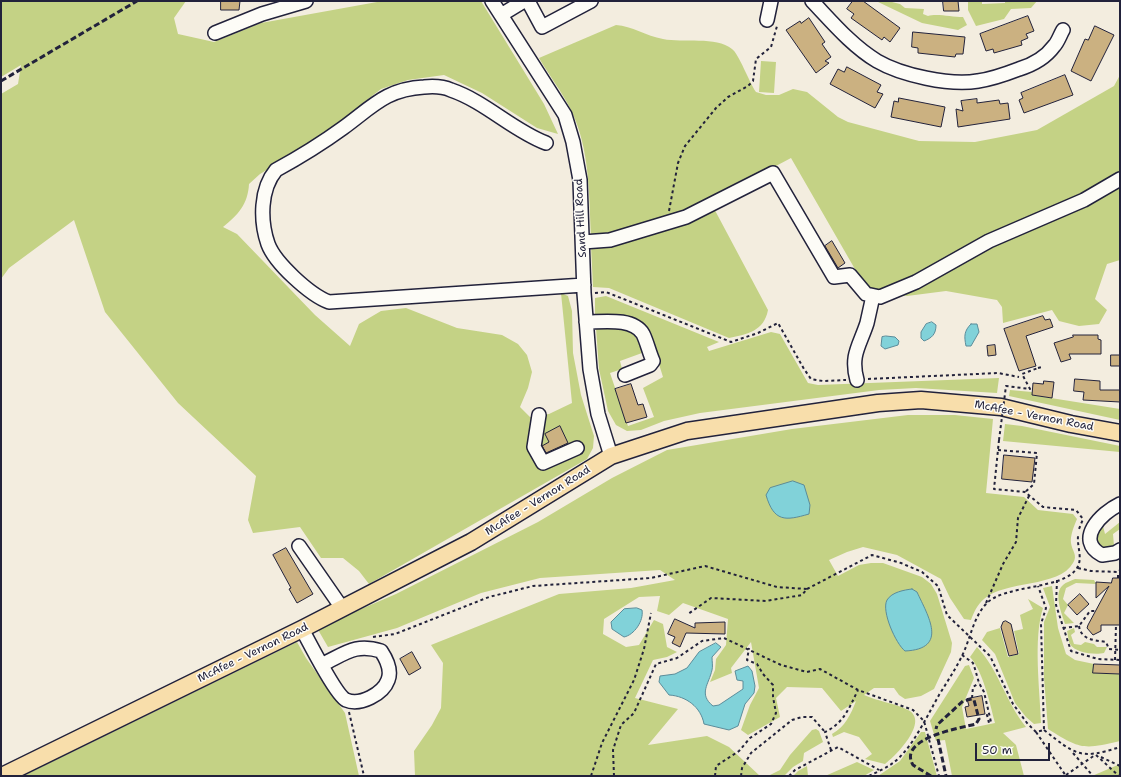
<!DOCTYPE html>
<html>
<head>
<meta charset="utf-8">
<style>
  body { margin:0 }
  #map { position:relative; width:1121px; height:777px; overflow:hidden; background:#f3eddf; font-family:"Shantell Sans",sans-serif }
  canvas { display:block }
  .frame { position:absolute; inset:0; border:2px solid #22223b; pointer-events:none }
  .scale { position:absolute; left:975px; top:743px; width:75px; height:18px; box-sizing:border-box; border:2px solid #22223b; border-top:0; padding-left:5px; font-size:12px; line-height:14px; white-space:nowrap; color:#22223b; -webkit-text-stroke:3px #fdfcf7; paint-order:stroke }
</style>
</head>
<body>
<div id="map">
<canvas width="1121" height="777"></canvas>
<div class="frame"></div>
<div class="scale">50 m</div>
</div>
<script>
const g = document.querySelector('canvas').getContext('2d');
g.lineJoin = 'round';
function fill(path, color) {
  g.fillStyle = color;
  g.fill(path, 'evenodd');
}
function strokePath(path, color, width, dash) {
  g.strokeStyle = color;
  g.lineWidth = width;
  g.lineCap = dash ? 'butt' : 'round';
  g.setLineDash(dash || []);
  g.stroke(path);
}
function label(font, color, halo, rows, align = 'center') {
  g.font = font + ' "Shantell Sans",sans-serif';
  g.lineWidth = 3;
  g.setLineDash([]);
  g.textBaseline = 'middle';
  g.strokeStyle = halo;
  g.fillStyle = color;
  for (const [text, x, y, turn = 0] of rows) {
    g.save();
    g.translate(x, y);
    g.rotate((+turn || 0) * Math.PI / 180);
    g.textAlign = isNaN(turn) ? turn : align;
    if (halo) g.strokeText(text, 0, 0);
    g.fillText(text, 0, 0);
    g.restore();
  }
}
fill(new Path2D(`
  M1 1H186L174 18 178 34 214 42 261 23 377 2 481 1 544 104 558 134 537 128 482 93 444 75 408 80 381 89 363 103 342 125 260 174 249 184C248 204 238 215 223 227L237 234 315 315 350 346 359 324 381 311 406 308 457 328 502 335 518 344 527 355 532 372 528 388 520 407 530 417 549 414 572 403 561 293 568 296 572 311 573 353 581 395 594 436 593 448 587 459 369 584 359 571 343 558H321L300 527 253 533 248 520 256 476 178 403 105 312 74 220 9 268 1 279V94L18 84 21 65 1 77Z
  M876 1H888L900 4 905 8 924 9 923 14 928 16C936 13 952 17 963 17L967 25 958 30 922 23Z
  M968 1H982V4L1005 3V1H1037L1031 8 1011 9 1004 19 976 26 968 10Z
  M616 25C632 26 646 36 663 39 683 43 716 36 732 49 739 54 749 82 756 92L766 95H779L793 89 807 92 838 117 848 122 919 141 975 142 1037 130 1114 86 1120 75V260L1107 264 1095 299 1107 310 1099 324 1079 326 1059 321 1052 310 1003 323 1002 307 997 300 946 291 907 296 867 290 791 158 710 201 768 310C764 331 748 334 729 338L609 288 593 287 591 246 608 235 591 236C589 194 590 149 571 110 562 92 549 75 539 58Z
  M761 61 776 62 774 93 759 92Z
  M606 296 719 342 707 347 709 351 771 332 780 334 808 383 818 385 999 378 997 393 916 388 879 390 700 413 664 421 641 430 627 431 616 425 608 411 599 369 596 328C622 326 635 325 642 353L620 361 622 369 610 373 628 426 654 417 643 388 663 377 648 329 631 319 595 317V298Z
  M1010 390 1032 392V395L1120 409V420L1009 396Z
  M908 415H955L993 419 986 493 1024 497 1038 510 1073 514 1077 519C1074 526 1070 536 1071 543 1072 551 1078 555 1073 563 1059 588 1005 580 984 599 977 605 974 612 971 620L964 619 950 598 941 579 897 555 863 547 847 552 829 560 838 576 859 565 871 563H883L922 577 931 584 937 594 952 643 951 652 934 689 921 696 905 699 899 695 894 688H874L864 695C877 701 894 703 908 710 930 721 896 756 885 764L865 759 872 754 859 737 844 732 833 737 832 734C845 727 851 714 856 701L841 711 822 688 787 687 776 698 780 717 748 735 741 730 750 705 759 688 751 642 731 668 732 673 710 682 715 670 716 659 726 645 728 619 683 603 669 615 657 611 660 596 639 597 604 619 603 634 626 647 639 645 654 620 663 624 667 647 677 652 667 657 653 660 635 698 678 709 648 745 707 736 729 747 760 776H415L414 751 432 725 441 708 443 663 431 645 559 594 631 588 675 580 660 570 540 578 481 593 397 628 328 647 317 628 396 594 538 522 612 478 667 450 792 429Z
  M1005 424 1022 426 1120 446V452L1003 441Z
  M1120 522V529L1113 534 1114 546 1105 548 1097 545 1095 533 1100 526H1103L1105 534Z
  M1075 579 1094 580 1096 584 1076 583 1066 588 1063 599 1068 605 1064 613 1074 623 1065 624C1062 614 1053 593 1063 585 1066 582 1071 581 1075 579Z
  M1052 586 1058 628 1066 654 1075 660 1094 664V673L1120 674V741C1083 750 1080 749 1048 729L1044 678V622L1050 607 1043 588Z
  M1028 599 1043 608C1033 639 1040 690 1041 723L1034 724 1026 717 1015 703 995 654 982 640 987 632 1000 628 1008 657 1019 654 1014 631 1023 629 1020 615 1033 609Z
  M1074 628 1075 632 1071 635 1074 644 1081 645 1085 642 1094 644 1097 647H1107L1104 653C1095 655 1075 653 1070 644 1068 640 1068 634 1067 631Z
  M297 642 306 658 345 713 359 776H23Z
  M977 647C999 670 1005 701 1026 727L1003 733 1016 745 1024 776H952L945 740 936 741 930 721 965 666 969 665 974 678 962 707 966 729 995 723C990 704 983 671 970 657Z
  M816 729 819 731 823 742 804 753 803 761 793 767 784 776H768L780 770 790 755 812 730Z
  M921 732H925L937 776H878L900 761Z
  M857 762 874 770 864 776H825Z
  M1120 764V776H1092Z
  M807 766 808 776H793L798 771Z`), '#c4d285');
const water = new Path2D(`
  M932 322 936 325C936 334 932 338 924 341L921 338V332L926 324Z
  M971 324H977L979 332 971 346H966C964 336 964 331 971 324Z
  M886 336 895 337 899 341 898 345 885 349 881 346 882 337Z
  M793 481 804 485 810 505 809 514C785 521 774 522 766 495L770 488Z
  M912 589 917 592C928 616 949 649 905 651 896 644 881 611 887 600 892 592 904 590 912 589Z
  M637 608 642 610C644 621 634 635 624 637L612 629 611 622 624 609Z
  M716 643 721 647 712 657C712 661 713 667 712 670 709 684 698 694 713 706L719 705 743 689V681L737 680 735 671 748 666 752 671 755 686 754 693 745 704 738 726 729 730 704 724C701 707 686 696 669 695L659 682 660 676 675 674 687 668 699 652Z`);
fill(water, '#81d2d9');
strokePath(water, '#5b8c9a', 1);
const building = new Path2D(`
  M221 1H240L239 10H221Z
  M853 1H863L900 28 890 42 884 37 882 40 851 18 854 14 847 9Z
  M943 1H958L959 11H944Z
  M1028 16 1034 31 1026 34 1028 38 1021 41 1022 45 994 53 993 49 986 51 980 34Z
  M809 18 825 42 822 44 831 57 825 61 829 63 816 73 786 30 800 21 801 23Z
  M1095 26 1114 35 1091 81 1071 71 1085 39 1088 40Z
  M913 32 965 37 963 54H956L955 57 918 53V48L912 47Z
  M847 67 881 85 877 92 883 94 875 108 830 84 838 69 844 72Z
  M1065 75 1073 95 1024 113 1019 100 1023 98 1021 93Z
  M899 98 945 107 941 127 891 117 894 101 898 102Z
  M977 99V103L999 100 1000 104 1008 103 1010 119 958 127 956 109 963 111 961 101Z
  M832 241 845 263 838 268 825 246Z
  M1043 316 1045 320 1050 319 1053 327 1026 336 1036 366 1019 371 1004 329Z
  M1073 335H1098V339L1101 340V354H1069L1071 359 1061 362 1054 343 1073 337Z
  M995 345 996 355 988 356 987 346Z
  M1111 355H1120V366H1111Z
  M1075 379 1100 381V390H1120V402L1083 400 1084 392 1074 391Z
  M1044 381 1054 382 1052 398 1032 395 1033 383 1043 384Z
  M631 384 638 405 643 404 647 417 626 423 615 389Z
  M560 426 568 443 546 453 542 446 549 442 545 434Z
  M1004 455 1035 458 1032 482 1002 479Z
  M286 548 313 594 297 603 289 589 291 588 273 555Z
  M1113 578H1120V625H1101V631L1093 635 1087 628 1088 625 1109 586 1096 598V582L1111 583Z
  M1080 594 1089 604 1077 615 1068 605Z
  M675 619 695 628V623L725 622V634L686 633 680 647 672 643 675 637 668 634Z
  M1006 621 1011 624 1018 654 1009 656 1001 627 1003 622Z
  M412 652 421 668 409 675 400 659Z
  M1094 664 1120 665V674L1093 673Z
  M982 696 985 714 967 717 965 707 969 706 967 699Z`);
fill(building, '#cbb181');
strokePath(building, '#22223b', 1);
const minor = new Path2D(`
  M492 1 565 115 573 142 580 180 584 293 590 369 598 414 611 456
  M528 1 542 27 591 1
  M812 1C832 22 852 46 877 61 901 75 950 86 978 81 992 79 1006 74 1019 69 1032 65 1046 57 1054 46 1058 42 1060 35 1063 30
  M501 15 524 1
  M767 20 771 1
  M215 33 262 14 306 1
  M546 143C512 130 486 102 451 90 442 86 434 86 424 87 386 89 372 107 343 128 321 144 298 158 276 170 260 189 260 221 268 244 275 263 310 295 329 302L584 285
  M583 242 610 240 686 217 773 173 834 277 850 275 866 294 880 297 916 282 989 241 1084 200 1120 179
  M586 322C602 322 633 317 643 334 647 342 649 352 653 361L650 365 625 375
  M857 380C850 355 860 345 867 323 869 314 871 305 873 296
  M539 415 534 447 543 463 577 448
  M1120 504C1101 513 1074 540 1102 555L1115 553 1120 550
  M299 546 342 608
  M302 629C309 642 336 695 346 700 360 706 383 694 388 680 392 670 387 660 381 651 356 643 346 653 323 664`);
const major = new Path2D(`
  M2 776 302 629 471 542 611 456 687 431 878 403 921 400 1001 407 1071 424 1120 433`);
strokePath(minor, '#22223b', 16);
strokePath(major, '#22223b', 19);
strokePath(new Path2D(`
  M669 211 678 163 685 146 716 108 728 97 748 86 753 81 756 59 771 47 777 26
  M595 293 606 292 731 342 758 333 778 323 804 369 811 379 823 381 846 380
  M1038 368 1042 367
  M868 379 998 373 1019 377
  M999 440 994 489 1025 492 1043 507 1076 510 1083 519 1079 529
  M998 450 1037 453 1034 484 1025 492
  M1078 568 1091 571 1118 572 1120 570
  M1118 578V572
  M1057 580 1056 605 1071 651 1098 659 1120 660
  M807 589 872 555 901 563 922 572 938 586 947 615 990 656 1013 704 1027 723 1036 732 1044 730 1041 624 1046 608 1038 586
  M986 603 1003 564 1016 542 1018 518 1029 496
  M1079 626C1081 640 1094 640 1106 642L1109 649 1120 650
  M1063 628 1079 626 1090 611H1095
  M373 637 395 634 489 597 533 586 651 578 705 566 777 587 807 589 802 595 766 601 711 598 688 614
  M962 655 973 663 975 669 979 683 984 692 991 722 989 723 987 715 986 716
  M1115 660 1116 625
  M972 698 973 687 979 683
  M349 712 364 776
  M1044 730C1076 755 1080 760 1120 747
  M1036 732 1066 776
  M831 750 825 732C844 723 849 708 858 690
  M1073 753 1093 776
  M1096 755 1119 776
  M1101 757 1120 766
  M1066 775 1095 755
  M591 776 602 743 634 680 644 649 651 613
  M614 776 613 750 621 725 634 713 656 664 677 658 702 641 724 638 781 665 807 672 820 669 858 690 913 710 924 721 939 776
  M715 776 716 766 739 751 750 738 771 724 776 713 773 697V685L763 674 757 664 747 660 749 648
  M741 776 742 768 751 753 792 720 802 717H812L825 732
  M789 776 795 770 838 747 879 770
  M869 776C877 772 886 768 893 763 912 749 927 716 939 695 947 682 955 670 962 656 970 640 973 618 986 604 1004 584 1064 590 1077 568 1083 559 1077 547 1078 536`), '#22223b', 2, [3, 3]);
strokePath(minor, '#fdfcf7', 13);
strokePath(major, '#f8deab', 16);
strokePath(new Path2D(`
  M1 81 137 1
  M938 739 946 776
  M931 776 913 765C897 738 961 728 976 724L979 719 974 700 972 699 963 701 937 725 936 729`), '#22223b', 3, [6, 3]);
strokePath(new Path2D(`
  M999 440 1006 386 1030 389 1022 374 1038 368`), '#22223b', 2, [3, 3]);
label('11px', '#22223b', '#fdfcf7', [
  ["Sand Hill Road",581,218,-93],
  ["McAfee - Vernon Road",1034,416,11],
  ["McAfee - Vernon Road",538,501,-32],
  ["McAfee - Vernon Road",253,653,-26]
]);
</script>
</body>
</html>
